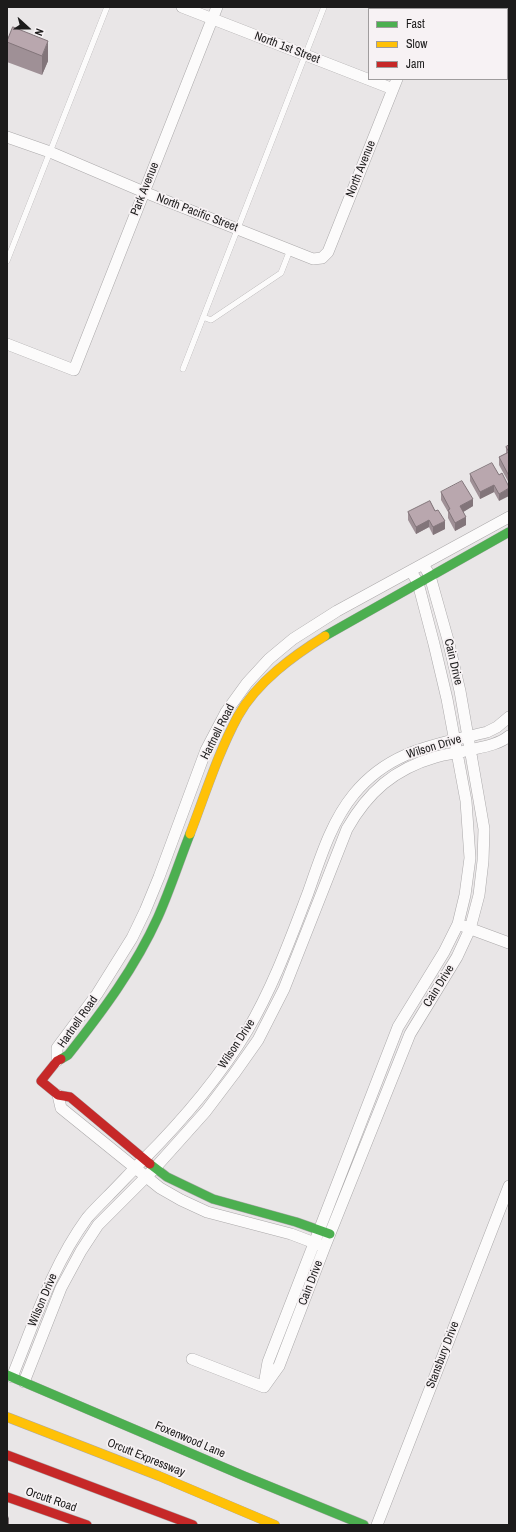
<!DOCTYPE html>
<html>
<head>
<meta charset="utf-8">
<style>
  body { margin:0 }
  #map { position:relative; width:516px; height:1532px; overflow:hidden; background:#e9e6e7; font-family:"Archivo Narrow",sans-serif }
  canvas { display:block }
  .frame { position:absolute; inset:0; border:8px solid #1c1b1b; pointer-events:none }
  .legend { position:absolute; left:368px; top:8px; width:140px; height:72px; box-sizing:border-box; background:#f7f2f4; border:1px solid #9f9c9d; margin:0; padding:5px 7px; list-style:none; font-size:12px; color:#1c1b1b }
  .legend li { display:flex; align-items:center; gap:8px; height:20px }
  .legend b { width:20px; border:1px solid #9f9c9d }
  .north { position:absolute; left:8px; top:8px; width:40px; height:40px; -webkit-text-stroke:3px #f7f2f4; paint-order:stroke; rotate:111deg; font-size:11px; font-weight:700; line-height:16px; text-align:center; color:#1c1b1b }
  .north::after { content:''; display:block; margin:auto; width:14px; height:18px; background:#1c1b1b; clip-path:polygon(50% 0,100% 100%,50% 72%,0 100%) }
</style>
</head>
<body>
<div id="map">
<canvas width="516" height="1532"></canvas>
<div class="frame"></div>
<ul class="legend">
<li><b style="height:5px;background:#4caf50"></b>Fast</li>
<li><b style="height:5px;background:#ffc107"></b>Slow</li>
<li><b style="height:5px;background:#c62828"></b>Jam</li>
</ul>
<div class="north">N</div>
</div>
<script>
const g = document.querySelector('canvas').getContext('2d');
g.lineJoin = 'round';
function strokePath(path, color, width, dash) {
  g.strokeStyle = color;
  g.lineWidth = width;
  g.lineCap = dash ? 'butt' : 'round';
  g.setLineDash(dash || []);
  g.stroke(path);
}
function fill(path, color) {
  g.fillStyle = color;
  g.fill(path, 'evenodd');
}
function label(font, color, halo, rows, align = 'center') {
  g.font = font + ' "Archivo Narrow",sans-serif';
  g.lineWidth = 3.5;
  g.setLineDash([]);
  g.textBaseline = 'middle';
  g.strokeStyle = halo;
  g.fillStyle = color;
  for (const [text, x, y, turn = 0] of rows) {
    g.save();
    g.translate(x, y);
    g.rotate((+turn || 0) * Math.PI / 180);
    g.textAlign = isNaN(turn) ? turn : align;
    if (halo) g.strokeText(text, 0, 0);
    g.fillText(text, 0, 0);
    g.restore();
  }
}
const lane = new Path2D(`
  M7 261 107 7
  M203 317 211 320 281 273 290 250
  M183 369 324 7`);
const street = new Path2D(`
  M182 7 393 89
  M425 9 426 7
  M7 137 50 152 144 192 313 259 322 258 328 252 397 79
  M7 344 74 370 217 7
  M463 926 509 943
  M57 1061V1048L97 994 132 938 145 911 159 877 206 750 226 712 247 683 269 659 293 639 337 611 509 517
  M58 1095 61 1108 160 1188 181 1200 207 1212 291 1234 320 1245
  M192 1359 264 1387
  M12 1377C34 1323 52 1266 87 1218 93 1211 100 1204 107 1197 119 1185 130 1173 142 1161 181 1122 219 1078 247 1031 273 987 290 940 308 893 320 859 331 822 354 794 390 750 435 745 487 732L497 727 509 717
  M24 1382 61 1288 81 1251 98 1225 155 1168 206 1111 234 1074 258 1040 284 989 347 829C368 792 394 769 436 757 446 754 458 753 469 750 482 747 498 745 509 736
  M264 1385 268 1362 398 1027 444 952 458 924 465 895 470 858 466 801 447 699 434 644 418 583 411 571
  M264 1387 279 1366 325 1246 410 1034 457 957 470 929 479 895 483 861 484 829 479 800 460 691 448 640 430 576 423 564
  M377 1525 509 1186`);
const fast = new Path2D(`
  M325 636 509 532
  M61 1059 68 1055C102 1012 135 968 158 917 170 890 179 862 190 834
  M150 1164 167 1177 213 1199 296 1222 330 1234
  M7 1375 244 1476 364 1525`);
const slow = new Path2D(`
  M190 834C205 795 218 753 238 716 257 682 293 656 325 636
  M7 1417 159 1476 275 1525`);
const jam = new Path2D(`
  M61 1059 57 1061 41 1081 58 1095 70 1097 150 1164
  M7 1455 193 1525
  M7 1497 87 1525`);
strokePath(lane, '#aba9aa', 6);
strokePath(street, '#aba9aa', 12);
strokePath(fast, '#aba9aa', 10);
strokePath(slow, '#aba9aa', 10);
strokePath(jam, '#aba9aa', 10);
strokePath(lane, '#fcfbfb', 5.5);
strokePath(street, '#fcfbfb', 11);
strokePath(fast, '#4caf50', 9);
strokePath(slow, '#ffc107', 9);
strokePath(jam, '#c62828', 9);
fill(new Path2D(`
  M13 27 48 61 42 75 7 62V41Z
  M509 445V483L499 465V457L506 453V447Z
  M502 473 499 501 494 492 480 499 470 481V474L499 475Z
  M441 492 473 506 463 512 466 525 455 531 448 518V512L441 500Z
  M430 501 445 529 433 535 429 527 416 534 408 520V512Z`), '#9f9096');
fill(new Path2D(`
  M48 41V61L42 75V56Z
  M494 485V492L480 499V492Z
  M509 488V496L499 501V494Z
  M473 499V506L460 514V506Z
  M466 517V525L455 531V523Z
  M429 520V527L416 534V527Z
  M445 521V529L433 535V527Z
  M9 1516V1524L8 1525H7V1521Z`), '#82757a');
const building = new Path2D(`
  M13 27 48 41 42 56 7 42Z
  M509 445V476L499 457 509 452 506 447Z
  M492 463 499 475 502 473 509 487V488L499 494 494 485 480 492 470 474Z
  M462 481 473 499 460 506 466 517 455 523 448 510 450 509 441 492Z
  M430 501 435 511 438 510 445 521 433 527 429 520 416 527 408 512Z`);
fill(building, '#b9a7ae');
strokePath(building, '#82757a', 1);
label('12px', '#1c1b1b', '#f7f2f4', [
  ["North 1st Street",287,48,21],
  ["North Avenue",361,169,-68],
  ["Park Avenue",145,189,-68],
  ["North Pacific Street",197,213,21],
  ["Cain Drive",453,662,77],
  ["Hartnell Road",218,732,-63],
  ["Wilson Drive",434,747,-17],
  ["Cain Drive",439,986,-58],
  ["Hartnell Road",78,1022,-55],
  ["Wilson Drive",237,1044,-57],
  ["Cain Drive",311,1283,-69],
  ["Wilson Drive",43,1300,-67],
  ["Stansbury Drive",443,1355,-69],
  ["Foxenwood Lane",190,1440,23],
  ["Orcutt Expressway",146,1458,22],
  ["Orcutt Road",51,1500,19]
]);
</script>
</body>
</html>
